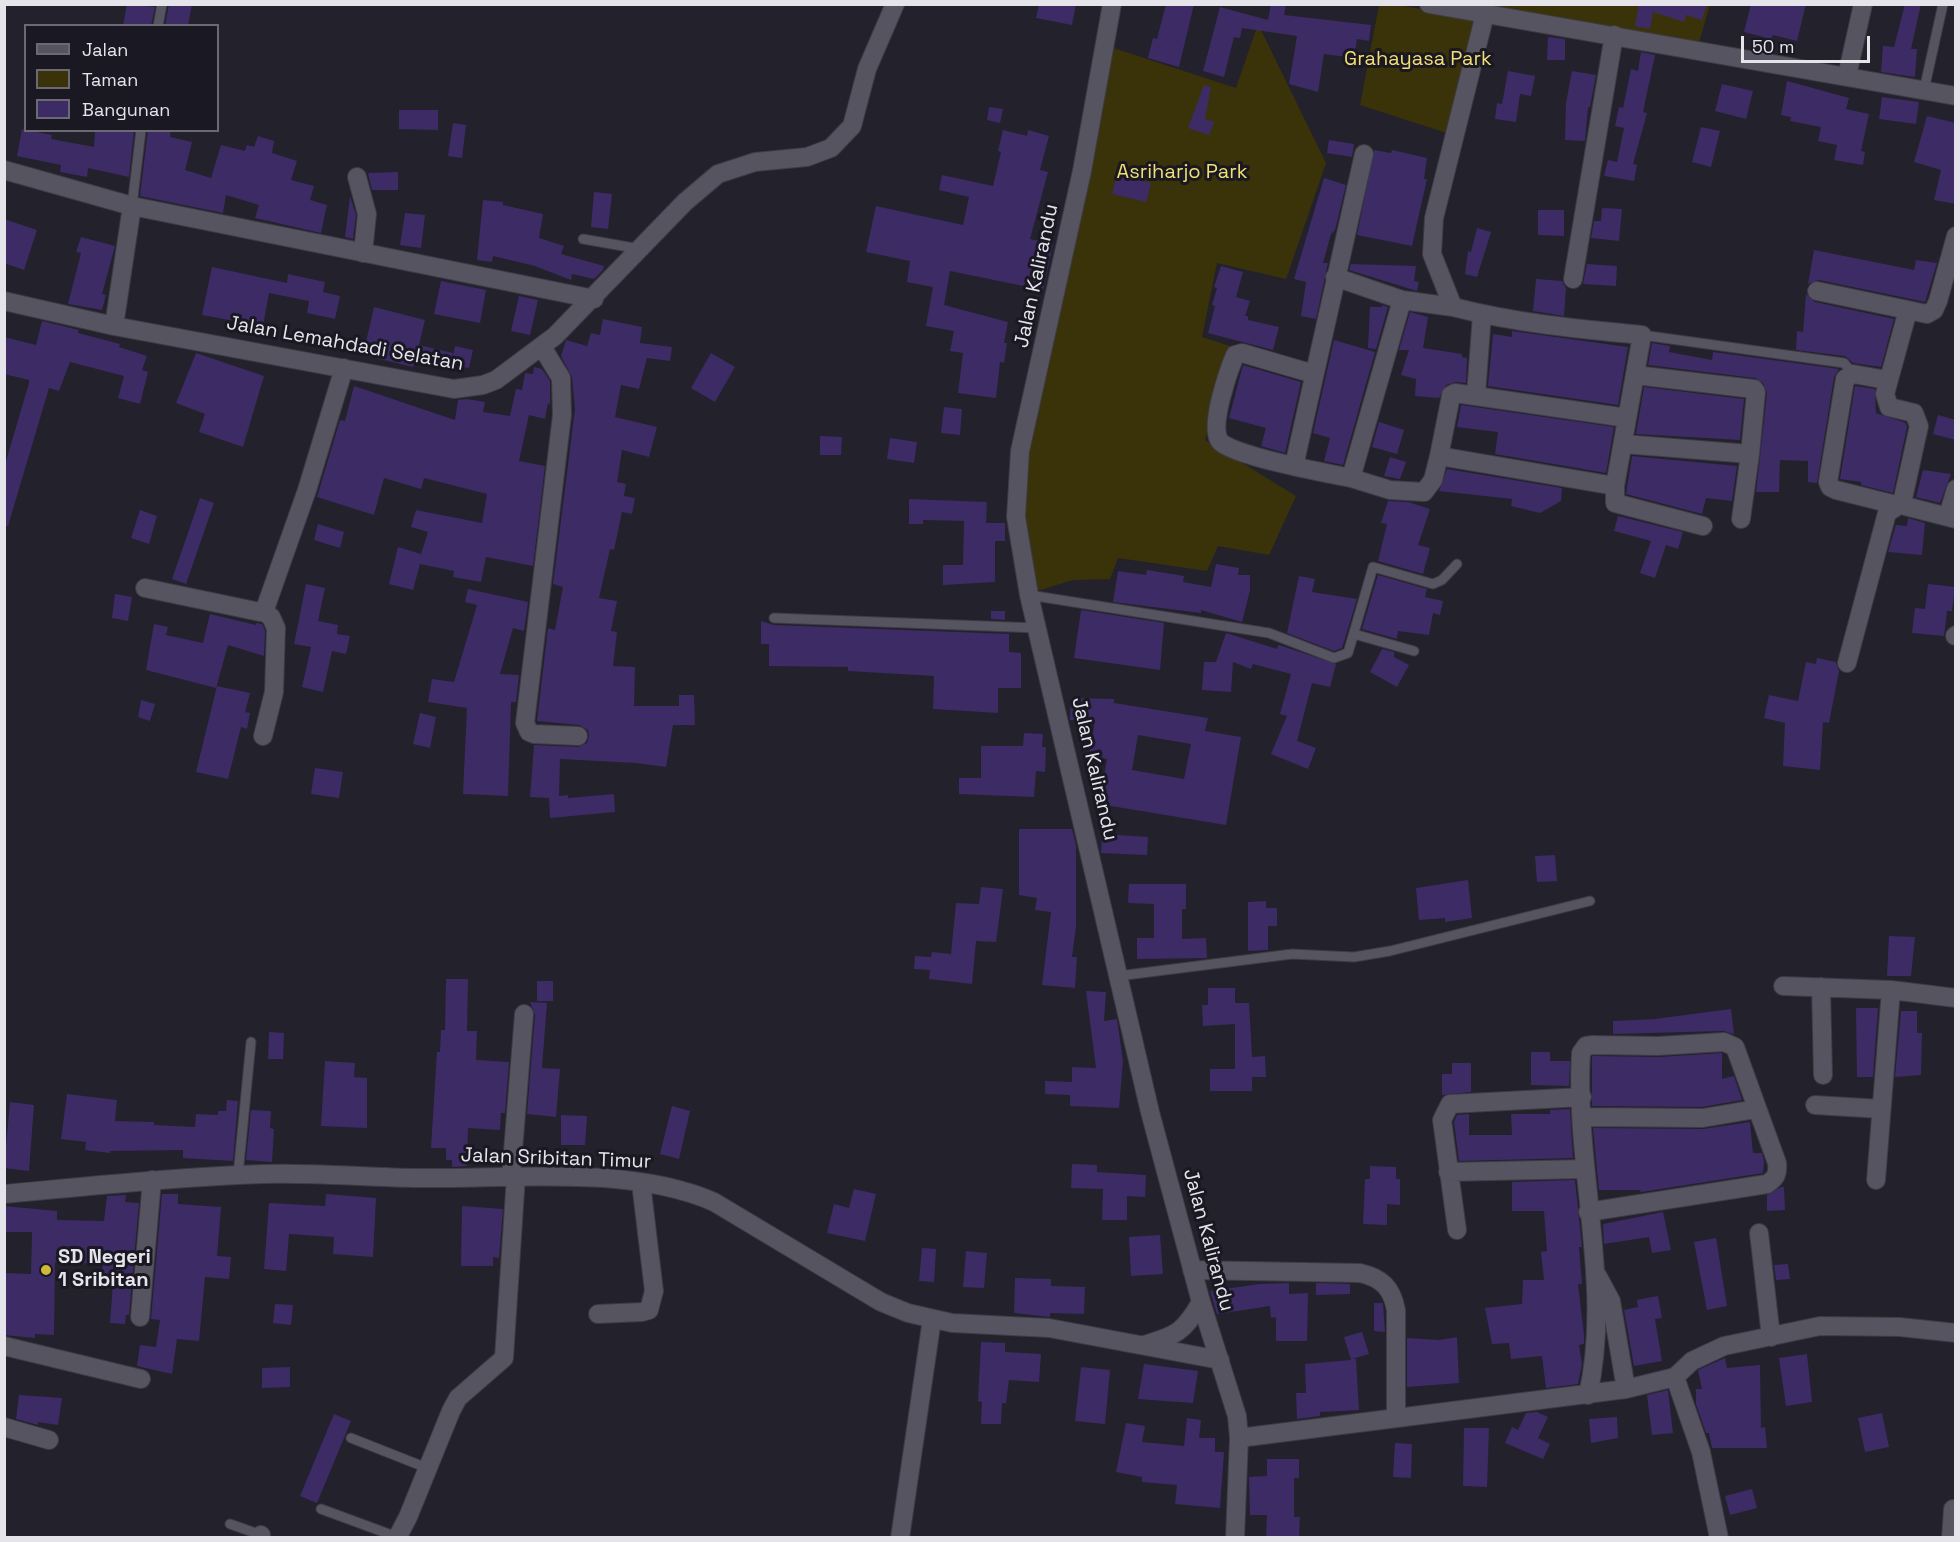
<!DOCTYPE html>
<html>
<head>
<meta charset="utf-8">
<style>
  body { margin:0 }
  #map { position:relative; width:1960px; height:1542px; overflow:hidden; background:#23212c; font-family:"Space Grotesk",sans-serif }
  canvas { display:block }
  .frame { position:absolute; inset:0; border:6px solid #e5e4eb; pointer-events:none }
  .legend { position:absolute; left:24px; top:24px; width:195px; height:108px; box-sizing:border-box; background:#1a1822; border:2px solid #6b6a72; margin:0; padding:8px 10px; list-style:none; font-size:18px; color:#e5e4eb }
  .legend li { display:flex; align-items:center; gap:12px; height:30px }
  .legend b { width:30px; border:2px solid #6b6a72 }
  .scale { position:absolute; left:1741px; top:36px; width:129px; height:27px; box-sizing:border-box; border:3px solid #e5e4eb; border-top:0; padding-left:8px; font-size:18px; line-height:21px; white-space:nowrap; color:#e5e4eb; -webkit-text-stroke:4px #1a1822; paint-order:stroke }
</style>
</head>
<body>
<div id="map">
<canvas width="1960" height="1542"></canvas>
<div class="frame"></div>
<ul class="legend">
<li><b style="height:8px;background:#565460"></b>Jalan</li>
<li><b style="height:16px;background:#3a3309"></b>Taman</li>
<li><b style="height:16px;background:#3d2b66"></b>Bangunan</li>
</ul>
<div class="scale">50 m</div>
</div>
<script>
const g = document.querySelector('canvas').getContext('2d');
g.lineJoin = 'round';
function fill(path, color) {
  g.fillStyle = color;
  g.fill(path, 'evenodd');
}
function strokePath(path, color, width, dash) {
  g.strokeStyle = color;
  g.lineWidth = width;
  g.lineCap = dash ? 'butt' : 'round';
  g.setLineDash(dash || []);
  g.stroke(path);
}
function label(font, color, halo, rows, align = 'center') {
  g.font = font + ' "Space Grotesk",sans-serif';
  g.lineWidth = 6;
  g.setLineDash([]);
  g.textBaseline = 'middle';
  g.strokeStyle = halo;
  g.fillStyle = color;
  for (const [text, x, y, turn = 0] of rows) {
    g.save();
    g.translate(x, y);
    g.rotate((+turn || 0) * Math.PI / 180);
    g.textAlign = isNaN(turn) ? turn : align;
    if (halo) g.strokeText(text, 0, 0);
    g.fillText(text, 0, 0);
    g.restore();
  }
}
fill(new Path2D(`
  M1379 5H1398L1477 19 1450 134 1360 105Z
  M1448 5H1710L1697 49Z
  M1258 24 1326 163 1286 279 1217 263 1202 337 1233 347 1205 440 1296 496 1269 555 1218 546 1207 571 1118 558 1110 579 1073 580 1037 591 1022 528 1021 451 1110 47 1236 88Z`), '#3a3309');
fill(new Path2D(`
  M127 4 155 7 151 26H123Z
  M169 4H192L188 26H165Z
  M1039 4H1076L1072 25 1036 18Z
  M1166 4H1194L1179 67 1148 58 1153 38 1157 39Z
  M1271 4H1286L1284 15 1371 25 1369 41 1357 39 1354 58 1324 54 1318 92 1289 84 1297 36 1242 28 1240 38 1234 37 1224 77 1203 71 1220 7 1268 20Z
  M1639 4H1707L1702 20 1686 15 1684 22 1653 12 1650 29 1635 26Z
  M1751 4H1806L1797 41 1773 35 1771 39 1744 32Z
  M1905 4H1921L1911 49H1917L1915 77 1881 72 1883 46 1894 47Z
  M1548 37 1565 39V60H1547Z
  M1641 52 1655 55 1643 112 1647 113 1633 164 1637 165 1634 181 1604 176 1608 160 1617 162 1624 128 1615 126 1619 107 1623 108 1631 69 1638 71Z
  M1508 71 1535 76 1531 96 1520 94 1516 122 1495 119 1497 103 1502 104Z
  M1572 71 1596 75 1590 107H1588L1585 141 1565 140 1566 103Z
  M1787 81 1849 98 1846 109 1869 114 1861 151 1865 152 1863 165 1834 160 1837 145 1818 141 1821 127 1790 121 1791 117 1781 115Z
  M1722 84 1753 91 1746 119 1715 111Z
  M1204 85 1211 87 1205 119 1214 122 1209 135 1188 128Z
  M1882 97 1919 102 1916 124 1879 119Z
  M989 107 1003 109 1000 123 987 120Z
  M399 110H438V130L399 129Z
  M1927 116 1956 123V204L1934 200 1941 170 1914 162Z
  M453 123 466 125 462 158 448 156Z
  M1701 127 1720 131 1711 167 1692 162Z
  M22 129 52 135 51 139 94 147 95 130H134L129 177 88 168 87 177 60 172 61 165 17 156Z
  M148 130H171L170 137 192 142 185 170 211 178 221 145 245 151 247 145 254 147 258 136 274 141 272 153 297 161 291 180 314 186 310 200 327 205 321 233 255 218 259 205 226 195 223 213 140 196Z
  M1003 130 1027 136 1028 130 1049 136 1040 170 1048 172 1030 239 1053 244 1043 290 950 271 944 305 1008 322 1004 343H1007L1004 363 1000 362 996 398 958 393 963 353 950 351 954 331 926 326 933 287 907 282 910 261 866 252 876 206 963 225 969 197 939 190 942 175 993 186 1001 152 998 151Z
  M1329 140 1354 144 1352 157 1327 153Z
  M1374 150 1391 153 1392 150 1427 158 1424 179H1427L1412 246 1357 235Z
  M398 172V190H372L368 173Z
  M1117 175 1151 183 1146 202 1112 194Z
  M1324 178 1346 185 1335 230 1331 234 1323 263H1328L1316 319 1301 316 1306 282 1294 279Z
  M594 192 612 194 608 229 591 227Z
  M350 196 356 215 353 239 345 237Z
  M483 200 503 202V205L543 214 539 238 564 246 561 254 604 266 603 270 594 279 572 274 571 280 535 266 493 256 492 262 477 260Z
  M1602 208 1622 209 1619 241 1591 238 1594 221H1601Z
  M1538 210H1564V236L1538 235Z
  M405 213 425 215 421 248 400 245Z
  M4 219 37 230 24 270 4 263Z
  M1477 228 1491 232 1477 277 1465 274 1468 251 1471 252Z
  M81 237 115 246 102 294 106 295 102 310 68 304 81 253 76 252Z
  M1814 250 1914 270 1916 260 1937 263 1925 302 1819 280 1808 284Z
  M1351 264 1416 266 1414 281 1419 282 1417 291 1349 270Z
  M1587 264 1617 266 1616 286 1583 284Z
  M1221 266 1243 272 1236 297 1250 301 1245 316H1248V320L1279 327 1273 350 1208 333 1215 306 1212 305 1217 288 1214 287Z
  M212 267 287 283 288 274 325 282 323 292 340 296 335 319 307 313 309 301 269 293 263 326 202 315Z
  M1536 279 1562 281 1566 288 1564 316 1533 311Z
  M441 281 486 290 480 323 434 314Z
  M1806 294 1815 302 1894 319 1881 367 1853 363 1845 356 1796 350 1797 331 1803 332Z
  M519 296 538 300 530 335 511 331Z
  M1382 305 1388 307 1376 349 1368 348 1370 307H1382Z
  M374 307 425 320 419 345 453 353 449 369 415 362 413 367 363 355Z
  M1410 312 1428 317 1423 348 1462 354V357L1467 358 1466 383 1456 382 1446 385 1439 398 1415 396 1416 379 1401 375 1409 350H1399Z
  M603 319 642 327 640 343 672 347 670 361 647 358 639 389 621 385 615 417 657 427 649 457 622 450 617 482 626 484 624 496 635 498 632 514 622 512 614 550 610 549 599 598 617 601 611 631 617 632 613 666 635 667 634 706H679V695H694L695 725H673L666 767 636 763 560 759 559 796 568 795V798L614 794 615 812 550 818 549 798 530 797 534 745 578 747 587 743 589 736 588 730 579 725 537 721 548 628 555 630 563 587 553 584 575 409 572 377 561 356 566 340 587 346 591 333 600 335Z
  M42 321 79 330 78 333 120 344 119 347 147 356 142 370 148 372 140 404 118 398 124 376 70 362 59 391 49 388 8 526H4V468L29 383V380L4 374V337L36 345Z
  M1512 331 1628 347 1618 405 1488 386 1493 334 1512 337Z
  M1334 340 1375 352 1343 465 1324 461 1330 438 1313 433Z
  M1652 343 1670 346 1669 352 1712 360 1713 352 1839 369 1834 377 1817 483 1808 482V461L1780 460 1779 492H1756L1767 393 1763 383 1755 378 1648 365Z
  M455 346 473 350 469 368 451 365Z
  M196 353 264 376 243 447 199 432 205 414 176 403Z
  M711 353 735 367 715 402 691 388Z
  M1243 365 1301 382 1285 453 1261 446 1266 428 1229 418Z
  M534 367 542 369 550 381V404L548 403 545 419 529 415 519 461 545 466 533 566 486 557 481 582 453 577 454 571 420 564 413 590 389 584 398 547 421 554 428 532 411 527 416 510 482 523 487 494 424 478 421 489 384 478 374 515 317 497 340 420 345 421 354 386 455 420 458 400 467 399 485 402 483 412 510 416 516 389 522 390 525 373 533 374Z
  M1855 386 1875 389 1876 413 1906 423 1907 427 1893 493 1861 485V482L1840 479Z
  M1644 387 1744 399 1740 440 1636 434Z
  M1461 405 1614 427 1606 473 1495 454 1498 432 1457 427Z
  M944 407 962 409 960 435 941 433Z
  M1938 415 1956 420V440L1933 434Z
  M1379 422 1404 430 1397 454 1372 447Z
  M820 436 842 437 841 455H820Z
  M890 438 917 442 914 463 887 459Z
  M1632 456 1737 466 1732 501 1706 498 1702 514 1626 494Z
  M1390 457 1406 462 1400 479 1384 476Z
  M1447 469 1562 488 1561 501 1540 513 1511 506 1512 499 1439 491Z
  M1923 470 1951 474 1940 503 1916 497Z
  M200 498 214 503 186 584 172 579Z
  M909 499 987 502 986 523H1005V541H995V582L943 585V565H963L964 521 923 520V524H909Z
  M1388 501 1408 502 1430 509 1418 545 1430 548 1423 574 1378 561 1387 524 1381 523Z
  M140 510 157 516 149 544 131 538Z
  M1618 516 1683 532 1678 549 1666 545 1655 578 1640 573 1651 541 1614 531Z
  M1908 518 1925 523 1922 555 1888 552 1896 525 1907 526Z
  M318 524 344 532 340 548 314 540Z
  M1216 564 1239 568 1238 575H1250V590L1242 622 1201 610V613L1113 602 1118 571 1146 575 1147 570 1184 576 1183 582 1211 587Z
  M1378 575 1427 589 1425 597 1443 601 1440 615 1433 613 1429 635 1398 631 1397 639 1362 629Z
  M1299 576 1315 579 1312 592 1357 599 1342 648 1334 651 1287 633Z
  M306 584 325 588 318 621 338 625 337 634 350 636 346 654 332 651 323 692 302 687 311 647 294 644Z
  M1928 584 1955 587 1952 611H1947L1944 636 1912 633 1915 608 1925 609Z
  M468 589 528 602 524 631 513 628 500 674 519 675 516 702H511L508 796 463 794 467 708 428 702 432 679 454 682 477 605 465 602Z
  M115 594 132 597 128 621 112 618Z
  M1081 610 1164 623 1160 670 1074 658Z
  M991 611H1005V620L991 619Z
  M210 614 256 625V623L262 624 265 630 264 656 228 645 216 688 146 670 154 624 168 627 166 635 203 643Z
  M761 621 774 625 1009 634V652L1021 653V688H998V713L933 709 934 676 848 671V667L769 666V644H761Z
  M1226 633 1277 649 1278 645 1285 647 1336 664 1330 687 1312 683 1297 741 1316 748 1308 769 1271 754 1287 716 1280 714 1291 674 1253 664 1251 669 1233 662 1231 692 1202 690 1204 662H1216Z
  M1382 649 1394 652V657L1409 665 1397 687 1370 672Z
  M1817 658 1836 662 1839 671 1829 723 1823 722 1820 770 1783 766 1785 723 1764 718 1769 695 1798 701 1806 662 1816 664Z
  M217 686 250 693 245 712 250 713 247 729 241 727 228 779 196 772Z
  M1071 698 1114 699V703L1208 718 1205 731 1241 737 1226 825 1099 804 1107 759 1089 756 1095 720H1070ZM1138 735 1191 744 1184 779 1132 770Z
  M141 700 155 704 150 721 138 717Z
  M420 713 436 717 430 748 413 744Z
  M1024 733 1043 734 1042 747H1046L1045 772 1036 771 1034 797 959 794V778H981V746H1023Z
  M315 768 343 772 339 798 311 794Z
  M1019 829H1072L1076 845V926L1072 957H1077L1075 988 1042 985 1051 912 1035 910 1037 898 1019 895Z
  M1102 834 1148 837 1147 855 1101 853Z
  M1555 855 1557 881 1537 882 1535 856Z
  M1468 880 1472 918 1445 922V918L1419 920 1416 888Z
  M1129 884H1186V909H1182V939L1206 938 1207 958 1137 959V938H1154V904L1128 903Z
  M981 887 1003 889 996 942 976 941 972 984 929 979 930 970 914 969 915 956 931 957 932 952 951 954 956 903 979 904Z
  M1266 901V908H1277V926H1268V950L1248 951V902Z
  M1889 936 1915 937 1911 976H1887Z
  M446 979H468L467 1031H477L476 1060 509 1062 505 1113H501L500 1130 468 1128 467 1166 452 1167V1160H446V1148H431L437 1052H440L441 1030H445Z
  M537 981H553V1001H537Z
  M1208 988H1235V1003H1249L1252 1057 1265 1056 1266 1077H1252V1091H1210V1069H1235V1024L1203 1026 1202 1005H1208Z
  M1086 991 1106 992 1104 1021 1117 1019 1123 1061 1119 1108 1070 1106V1095L1045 1094V1081L1072 1082V1067L1096 1068Z
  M530 1002 547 1003 542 1068 560 1069 556 1117 527 1114 535 1015Z
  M1856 1008H1878L1873 1077H1857Z
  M1731 1009 1734 1034 1723 1031 1613 1034V1021L1655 1019Z
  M1901 1011H1917V1033H1922L1921 1075 1895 1077Z
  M269 1032 284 1033 283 1059H268Z
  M1531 1052H1550V1061H1570L1569 1086 1531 1085Z
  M1722 1053V1079L1734 1076 1742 1100 1702 1107 1592 1106V1056L1659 1057Z
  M325 1061 355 1063 354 1077 367 1078V1128L321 1126Z
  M1452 1063H1471V1092L1442 1095V1074H1452Z
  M67 1094 117 1100 115 1121 154 1122V1125L195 1127 196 1114 218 1115V1111H226L227 1100 238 1101 233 1161 183 1158V1150L110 1151V1153L85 1150 86 1142 61 1139Z
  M10 1102 34 1105 29 1171 4 1168Z
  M672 1106 690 1111 679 1159 660 1154Z
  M1570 1109 1573 1158 1459 1161 1454 1122 1457 1115 1469 1114V1135H1512L1511 1114H1550V1110Z
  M251 1110 271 1111 270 1128 274 1129 272 1162 246 1160Z
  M561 1115 587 1116 585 1145H561Z
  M1750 1122 1753 1153H1762L1764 1161 1763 1173 1641 1192 1639 1190H1599L1593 1128 1703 1129Z
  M524 1153 556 1154V1165H523Z
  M1072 1164 1097 1165V1172L1146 1175 1145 1197 1127 1196V1220H1102L1103 1189 1071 1188Z
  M1370 1166 1396 1167V1179H1400V1205L1387 1204V1225L1363 1224 1365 1179H1370Z
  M1575 1180 1582 1247H1579L1582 1284H1578L1584 1335V1344L1579 1345 1582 1364 1578 1384 1546 1388 1542 1356 1511 1359 1509 1343 1492 1344 1485 1308 1522 1304 1523 1280H1544L1541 1252 1547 1251 1544 1211H1512V1182Z
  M1781 1187H1784L1785 1210 1767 1211V1195Z
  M854 1189 876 1194 865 1241 827 1233 834 1204 849 1208Z
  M162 1194H178V1204L221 1207 217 1256 231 1257 229 1279 205 1277 199 1341 177 1339 172 1374 137 1366 140 1345 156 1347 160 1320 151 1319Z
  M326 1194 376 1198 373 1257 333 1254 334 1237 289 1234 286 1271 264 1269 269 1203 325 1206Z
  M126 1195 125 1202 139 1203 129 1315H126L125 1324 110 1323 113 1283 101 1281 103 1264 55 1262 54 1335 35 1334V1338L4 1335V1273L31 1274 32 1232H4V1206L57 1211V1220L104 1221 107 1196Z
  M462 1206 503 1209 499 1258 493 1257V1266H461Z
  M1663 1212 1671 1250 1652 1253 1649 1237 1604 1244 1603 1224Z
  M1160 1235 1163 1274 1131 1276 1129 1237Z
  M1716 1238 1727 1306 1707 1310 1694 1242Z
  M922 1248 936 1249 934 1282 919 1281Z
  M966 1251 987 1253 984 1288 963 1287Z
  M1788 1264 1790 1279 1776 1280 1774 1265Z
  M1015 1278 1051 1279V1286L1085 1287 1084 1314 1050 1313V1317L1014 1313Z
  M1289 1283V1294L1308 1293 1307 1341H1276V1317L1271 1318 1270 1306 1217 1314 1210 1291 1260 1284Z
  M1316 1283 1350 1284V1294L1316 1295Z
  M1658 1296 1662 1318 1655 1319 1662 1361 1634 1366 1624 1310 1638 1307 1637 1300Z
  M1374 1303H1383L1385 1332 1374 1331Z
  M275 1304 293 1305 291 1325 273 1323Z
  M1362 1332 1369 1354 1352 1359H1356L1359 1410 1320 1412V1416L1297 1419 1296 1393H1306L1305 1364 1351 1360 1344 1337Z
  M1457 1337 1459 1383 1407 1387V1338L1439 1340Z
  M981 1342 1005 1343V1352L1041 1354 1039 1382 1009 1380 1006 1403H1002L1001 1424H981L982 1402 978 1401Z
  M1807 1354 1812 1402 1786 1406 1779 1358Z
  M1725 1358 1727 1368 1760 1365 1761 1428 1765 1427 1767 1448H1712L1709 1433H1706L1696 1404V1389H1702L1698 1370Z
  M1144 1364 1198 1371 1193 1403 1138 1399Z
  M290 1367V1387L262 1388V1368Z
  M1081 1367 1110 1370 1105 1424 1075 1421Z
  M1668 1390 1673 1433 1652 1435 1647 1395Z
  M19 1395 62 1398 58 1425 38 1422V1425L16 1419Z
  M1537 1412 1548 1417 1538 1438 1550 1444 1543 1459 1505 1443 1512 1427 1518 1430 1526 1413Z
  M1882 1413 1889 1447 1865 1452 1858 1418Z
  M334 1414 351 1421 317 1503 300 1496Z
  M1617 1417 1618 1438 1591 1443 1589 1419Z
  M1187 1418 1201 1420 1199 1438H1215V1452H1224L1220 1508 1175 1504 1177 1485 1142 1482V1477L1116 1472 1126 1423 1145 1426 1142 1442 1184 1446Z
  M1464 1428H1489L1487 1487 1463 1486Z
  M1395 1443 1412 1444 1411 1478 1393 1477Z
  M1267 1459H1299V1478H1294V1517H1300L1299 1538H1266L1267 1515H1250L1249 1477 1267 1476Z
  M1752 1489 1757 1508 1730 1515 1725 1496Z`), '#3d2b66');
const lane = new Path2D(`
  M158 26 162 4
  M1924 90 1943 4
  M132 206 141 130
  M583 239 640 249
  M1642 335 1844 363 1853 374
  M1029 595 1269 633 1334 658 1348 653 1373 567 1433 584 1442 580 1457 564
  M774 618 1038 628
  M1354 634 1414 651
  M1118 976 1292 954 1354 957 1390 951 1590 901
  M238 1175 251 1042
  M351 1438 427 1468
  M321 1509 397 1537
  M230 1524 264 1536`);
const street = new Path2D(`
  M1112 4 1082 171 1020 451 1016 517 1029 595 1150 1112 1201 1302 1237 1416 1239 1438 1235 1538
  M1429 4 1956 96
  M1485 14 1434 218 1432 254 1453 307C1515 323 1578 329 1642 335L1615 486V503L1703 526
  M1847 76 1863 4
  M4 170 132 206 594 299
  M357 177 367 214 363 253
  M1335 277 1402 300
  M1573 279 1614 35
  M1817 291 1927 314 1934 310 1938 301 1956 236
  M4 301 114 326 454 389 483 385 496 380 555 336 685 202 718 174 755 162 807 157 831 148 852 126 867 69 895 4
  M1908 310 1885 394 1889 407 1914 413 1919 426 1902 503 1905 506 1956 519
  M114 326 132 206
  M542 347 561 378 562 415 525 723 529 732 534 734 578 736
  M1314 374 1242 353 1235 355C1228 372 1210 424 1219 440 1227 455 1330 474 1351 478
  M1887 380 1853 374 1845 379 1828 482 1830 487 1836 490 1896 505
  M1476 395 1482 314
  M1623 444 1750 454 1756 392 1754 389 1635 375
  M1439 456 1433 480 1424 492 1390 490 1351 478 1402 300 1453 307
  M1294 466 1364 154
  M1615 486 1439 456 1450 401 1451 395 1455 393 1627 418
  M1948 516 1956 489
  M1741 519 1750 454
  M145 588 260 612 265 609 307 490 344 368
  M263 611 271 617 276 628 274 692 263 736
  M1955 636 1956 635
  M1847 663 1887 513 1902 503
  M1783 986 1891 990 1956 998
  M1821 987 1823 1075
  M1815 1105 1881 1109
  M1583 1117 1703 1118 1756 1109
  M1448 1172 1585 1169
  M511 1176 524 1014
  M1876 1180 1891 990
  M4 1194C91 1186 176 1177 263 1174 315 1172 369 1178 422 1178 513 1179 629 1165 714 1202L881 1302 908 1313 952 1323 1049 1328 1220 1360
  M1588 1212 1767 1184C1776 1178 1778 1174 1777 1163L1735 1047 1724 1042 1658 1046 1593 1045 1586 1046 1581 1053C1574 1165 1613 1285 1588 1395
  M1457 1230 1442 1120 1450 1104 1582 1097
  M1759 1233 1771 1337
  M1192 1270 1360 1273C1382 1278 1392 1288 1396 1310V1418
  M1597 1275 1611 1301 1626 1389
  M598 1314 642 1312 649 1310 654 1291 641 1183
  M140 1317 152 1180
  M1144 1345C1177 1335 1184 1332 1201 1302
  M4 1346 141 1379
  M1675 1377 1701 1452 1719 1538
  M4 1427 49 1440
  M1239 1438 1626 1389 1675 1377 1692 1361 1724 1346 1820 1326 1900 1327 1956 1333
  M260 1538 261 1535
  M397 1538 408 1517 451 1411 458 1398 504 1358 516 1176
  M900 1538 932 1319
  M1951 1538 1953 1509`);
strokePath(lane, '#3d3b43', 11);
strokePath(street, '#3d3b43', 20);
strokePath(lane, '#565460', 9);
strokePath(street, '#565460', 18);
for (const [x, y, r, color] of [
  [46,1270,6,"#ceb938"]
]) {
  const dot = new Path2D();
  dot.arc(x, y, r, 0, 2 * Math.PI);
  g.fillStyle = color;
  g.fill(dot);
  strokePath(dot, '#1a1822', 2);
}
label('20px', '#f1df74', '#1a1822', [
  ["Grahayasa Park",1418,60],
  ["Asriharjo Park",1182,173]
]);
label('20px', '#e5e4eb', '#1a1822', [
  ["Jalan Kalirandu",1037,276,-78],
  ["Jalan Lemahdadi Selatan",345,344,10],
  ["Jalan Kalirandu",1094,769,77],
  ["Jalan Sribitan Timur",556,1159,2],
  ["Jalan Kalirandu",1208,1240,75]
]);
label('bold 20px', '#e5e4eb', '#1a1822', [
  ["SD Negeri",58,1258],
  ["1 Sribitan",58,1281]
], 'left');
</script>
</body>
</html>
